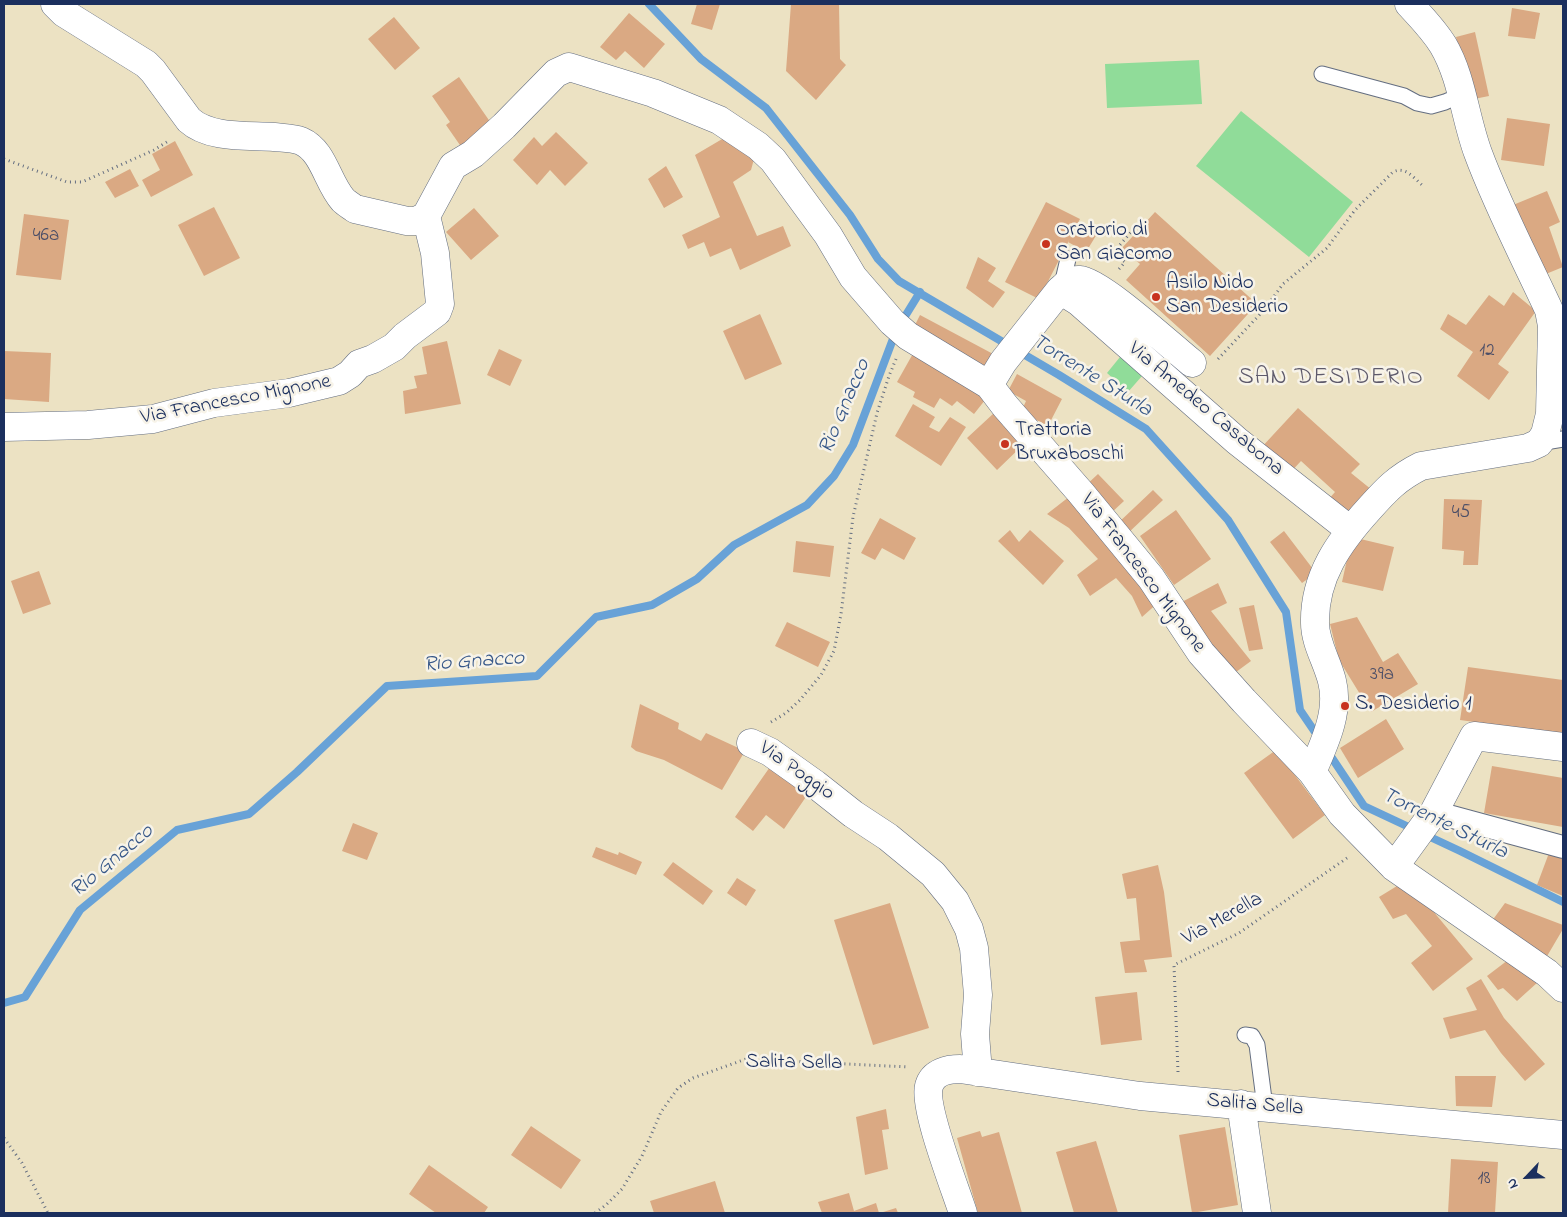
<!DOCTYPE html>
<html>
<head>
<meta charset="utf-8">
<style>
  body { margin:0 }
  #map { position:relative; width:1567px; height:1217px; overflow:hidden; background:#ece2c3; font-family:"Indie Flower",sans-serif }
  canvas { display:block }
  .frame { position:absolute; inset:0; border:5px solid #1b2f5e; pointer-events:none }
  .north { position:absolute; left:1502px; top:1152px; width:50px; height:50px; -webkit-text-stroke:4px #f7f3e8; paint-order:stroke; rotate:246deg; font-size:14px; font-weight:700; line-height:20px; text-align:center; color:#1b2f5e }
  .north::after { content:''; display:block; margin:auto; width:18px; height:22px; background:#1b2f5e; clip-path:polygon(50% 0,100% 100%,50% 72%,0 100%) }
</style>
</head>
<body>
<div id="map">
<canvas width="1567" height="1217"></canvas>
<div class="frame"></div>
<div class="north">N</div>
</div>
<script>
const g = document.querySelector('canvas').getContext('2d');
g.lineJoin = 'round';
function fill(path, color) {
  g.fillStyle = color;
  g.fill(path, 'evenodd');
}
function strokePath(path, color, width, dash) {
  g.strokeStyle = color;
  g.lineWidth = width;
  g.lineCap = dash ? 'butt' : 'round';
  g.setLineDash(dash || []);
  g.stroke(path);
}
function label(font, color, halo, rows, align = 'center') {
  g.font = font + ' "Indie Flower",sans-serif';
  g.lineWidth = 5;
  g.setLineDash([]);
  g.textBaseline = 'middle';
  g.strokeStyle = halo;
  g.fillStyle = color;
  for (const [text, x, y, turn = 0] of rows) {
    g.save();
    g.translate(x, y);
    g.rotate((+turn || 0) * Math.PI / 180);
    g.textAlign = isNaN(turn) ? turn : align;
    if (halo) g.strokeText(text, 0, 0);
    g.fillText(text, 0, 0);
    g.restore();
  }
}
fill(new Path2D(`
  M1199 60 1202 104 1107 108 1105 64Z
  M1241 111 1353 202 1309 257 1196 166Z
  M1120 357 1142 376 1128 392 1107 373Z`), '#90dc99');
strokePath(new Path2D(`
  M649 4 701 59 766 108 850 215 878 259 899 281 1059 375 1146 429 1228 520 1286 612 1300 710 1319 738
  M1328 752 1364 806 1460 851 1563 902
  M4 1003 25 997 80 910 177 830 249 814 297 772 387 686 537 676 596 617 652 605 697 579 734 545 807 505 834 476 853 445 896 331 920 292`), '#68a2d7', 8);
fill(new Path2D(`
  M697 4H720L712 30 691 24Z
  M791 4H839L840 59 846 65 816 100 786 71Z
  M1512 8 1540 13 1535 39 1508 36Z
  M629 13 665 44 644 68 625 51 616 60 600 47Z
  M394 17 420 48 395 70 368 39Z
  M1475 32 1489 96 1469 100 1456 37Z
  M459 77 493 126 462 148 446 125 450 122 432 96Z
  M1507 118 1550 124 1544 166 1501 160Z
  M556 132 588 163 565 186 550 170 537 185 513 160 534 137 542 146Z
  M729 135 754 159 751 170 733 182 757 236 783 226 791 246 740 270 731 248 710 257 704 242 688 249 682 235 720 217 695 155Z
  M175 141 193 175 151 197 142 180 160 170 152 154Z
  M666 166 683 197 664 208 648 179Z
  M130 169 139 186 115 198 105 182Z
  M1547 191 1560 222 1549 227 1563 267 1541 276 1513 205Z
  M1046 202 1080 219 1039 299 1005 282Z
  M214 207 240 258 204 276 178 225Z
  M474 208 499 236 471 260 446 232Z
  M1155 212 1257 304 1210 356 1126 280 1140 264 1122 248Z
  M24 214 69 220 61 280 16 275Z
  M1079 223 1097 234 1086 252 1068 242Z
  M978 257 996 268 988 281 1005 292 993 308 966 288Z
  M1513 292 1536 311 1498 364 1509 372 1489 400 1457 376 1473 352 1440 329 1448 314 1466 325 1489 295 1504 306Z
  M760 314 782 364 745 380 723 331Z
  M920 315 995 355 985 371 912 331Z
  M447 341 461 404 405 414 403 391 417 388 414 376 427 374 422 347Z
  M499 349 522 360 510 386 487 375Z
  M915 350 989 395 974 414 957 401 952 406 940 398 934 408 913 397 915 392 897 382Z
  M4 351 51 353 49 402 4 399Z
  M1017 374 1062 399 1048 426 1021 412 1026 401 1008 391Z
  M913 404 935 417 929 427 939 432 950 417 966 427 941 466 895 436Z
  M1298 408 1360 464 1351 473 1372 490 1345 518 1327 501 1335 492 1301 461 1288 475 1260 449Z
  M994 413 1024 444 997 470 967 438Z
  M1098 474 1124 501 1110 514 1084 487Z
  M1153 490 1163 500 1126 535 1116 525Z
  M1074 493 1160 601 1142 617 1132 596 1116 578 1090 596 1077 575 1098 559 1069 528 1047 514Z
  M1444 499 1482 500 1478 565H1463L1464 551 1442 549Z
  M1176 510 1211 559 1174 585 1140 536Z
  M880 518 916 538 904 560 882 548 875 560 861 553Z
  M1010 530 1019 542 1030 530 1064 561 1043 585 998 541Z
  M1284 531 1316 573 1302 583 1270 542Z
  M1352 537 1394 547 1383 591 1342 582Z
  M796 541 834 546 830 577 793 572Z
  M39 571 51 604 23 614 11 581Z
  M1218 583 1227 603 1211 611 1251 661 1232 675 1178 604Z
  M1254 605 1263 649 1249 651 1239 608Z
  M1357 617 1383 662 1398 653 1418 684 1371 712 1339 660 1330 624Z
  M787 622 830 642 818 667 775 646Z
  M1468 667 1563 680V734L1460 720Z
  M640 704 679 723 678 729 701 741 706 733 745 751 722 790 664 760 636 751 631 747Z
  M1386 719 1404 749 1358 778 1340 748Z
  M1276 750 1325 815 1293 839 1244 773Z
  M772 764 812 788 784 829 766 815 753 831 735 817Z
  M1492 766 1563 778V827L1484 813Z
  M353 823 378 833 367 860 342 851Z
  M596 847 618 855 619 852 642 862 636 875 592 857Z
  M1549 853 1563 859V896L1537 885Z
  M673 862 713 891 703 905 663 875Z
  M1158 865 1164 892 1172 957 1144 960 1147 972 1125 973 1120 942 1140 940 1136 898 1127 899 1122 874Z
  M737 878 756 890 746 906 727 893Z
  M1397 886 1423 899 1473 959 1433 991 1411 963 1432 946 1406 914 1393 919 1379 897Z
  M890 903 929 1028 873 1045 834 920Z
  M1505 903 1563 925V929L1543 963 1489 925Z
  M1508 960 1538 982 1517 1001 1503 988 1498 990 1487 976Z
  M1481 979 1504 1018 1545 1064 1525 1081 1501 1053 1485 1030 1450 1039 1443 1018 1477 1010 1466 988Z
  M1137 992 1142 1040 1101 1045 1095 997Z
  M1455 1076H1496L1492 1107 1456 1106Z
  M886 1109 889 1129 882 1130 888 1169 865 1175 856 1117Z
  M531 1126 581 1160 561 1189 511 1155Z
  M1225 1127 1238 1205 1192 1213 1179 1135Z
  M980 1131 982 1137 999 1132 1022 1213H978L957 1138Z
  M1096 1141 1118 1213H1074L1056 1152Z
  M1451 1159 1498 1162 1495 1213H1448Z
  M429 1165 488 1207 484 1213H436L409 1194Z
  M715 1181 725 1213H654L650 1201Z
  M849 1193 854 1211 876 1203 879 1213H822L818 1202Z
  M896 1208 898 1213H880Z`), '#daa983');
const service = new Path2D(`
  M1322 74 1404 96 1417 103 1431 106 1445 102 1461 95
  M1061 289 1068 259
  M1539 443 1563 439
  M1245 1035 1252 1036 1257 1045 1265 1107`);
const pedestrian = new Path2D(`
  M1434 812 1563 847`);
const minor = new Path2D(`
  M55 4 64 13 146 64 153 71 189 120C210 139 248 135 274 137 283 138 293 138 301 141 324 151 327 182 343 200 346 203 351 206 355 209L407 221H416L426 216 453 166 473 154 504 126 556 73 569 67 653 93 719 120 758 146 773 160 828 235 853 277 892 322 908 336 989 385 1005 406 1081 493 1151 578 1201 653 1244 701 1312 772 1342 814 1394 867 1547 973 1563 988
  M1060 290C1066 285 1071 279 1080 280 1100 281 1172 347 1192 363
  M989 385 1003 362 1060 290 1079 302 1237 441 1350 530
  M4 427 88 425 153 419 214 403 289 393 339 381 350 374 359 364 373 359 394 347 405 336 437 312 440 304 435 253 426 216
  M751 743 770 752 815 784 853 814 888 837 933 874 955 901 969 929 974 948 978 995 975 1034 978 1072
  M1312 772C1324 744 1340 712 1332 681 1327 661 1315 643 1315 623 1314 577 1339 542 1369 509 1386 490 1397 478 1421 466L1528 448 1539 443 1545 434 1550 414 1552 326 1549 310C1525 258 1498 207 1478 153 1465 118 1462 77 1443 45 1433 29 1421 17 1409 4
  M1394 867 1434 812 1474 736 1563 747
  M1241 1104 1257 1213
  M963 1213C955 1188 923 1107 929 1086 933 1072 948 1069 960 1069L1140 1096 1563 1135`);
strokePath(service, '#646e81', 17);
strokePath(pedestrian, '#646e81', 24);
strokePath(minor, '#646e81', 29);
strokePath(new Path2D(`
  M4 159 67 182H82L154 150 170 140
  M1119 269 1125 262 1113 253 1131 232
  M1218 359 1264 310 1283 284 1327 248 1355 210 1393 172C1405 166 1413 177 1422 185
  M771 722 786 713 800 700 821 675 834 651 841 614 853 517 877 413 889 376 896 359
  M1178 1072 1174 965 1239 933 1347 858
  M4 1138 22 1163 48 1213
  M595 1213 606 1205 622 1189 642 1156 661 1112 678 1088 693 1078 746 1059 908 1067`), '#646e81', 3, [1, 4]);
strokePath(service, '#fff', 15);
strokePath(pedestrian, '#fff', 22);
strokePath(minor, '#fff', 28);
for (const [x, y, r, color] of [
  [1046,244,5,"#c8321e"],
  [1156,297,5,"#c8321e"],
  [1005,444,5,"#c8321e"],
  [1345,706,5,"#c8321e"]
]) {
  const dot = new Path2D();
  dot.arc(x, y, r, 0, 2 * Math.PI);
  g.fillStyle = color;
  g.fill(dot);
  strokePath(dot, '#f7f3e8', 2);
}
label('19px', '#4b4e67', null, [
  ["46a",46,237],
  ["12",1487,352],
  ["45",1461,514],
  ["39a",1382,676],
  ["18",1484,1180]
]);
label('21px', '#1b2f5e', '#f7f3e8', [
  ["Oratorio di",1056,232],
  ["San Giacomo",1056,256],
  ["Asilo Nido",1166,285],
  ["San Desiderio",1166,309],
  ["Trattoria",1015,432],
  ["Bruxaboschi",1015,456],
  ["S. Desiderio 1",1355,706]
], 'left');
label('21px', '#1b2f5e', '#f7f3e8', [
  ["Via Francesco Mignone",236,401,-11],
  ["Via Amedeo Casabona",1205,410,40],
  ["Via Francesco Mignone",1142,574,53],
  ["Via Poggio",796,772,35],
  ["Via Merella",1223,920,-29],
  ["Salita Sella",794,1064,1],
  ["Salita Sella",1255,1106,5]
]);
label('italic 22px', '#365788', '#f7f3e8', [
  ["Torrente Sturla",1091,377,32],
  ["Rio Gnacco",846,407,-67],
  ["Rio Gnacco",474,663,-4],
  ["Torrente Sturla",1444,825,26],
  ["Rio Gnacco",113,862,-40]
]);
g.letterSpacing = '1px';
label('24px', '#5e5a6b', '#f7f3e8', [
  ["SAN DESIDERIO",1331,379]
]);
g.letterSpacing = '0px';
</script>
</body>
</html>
